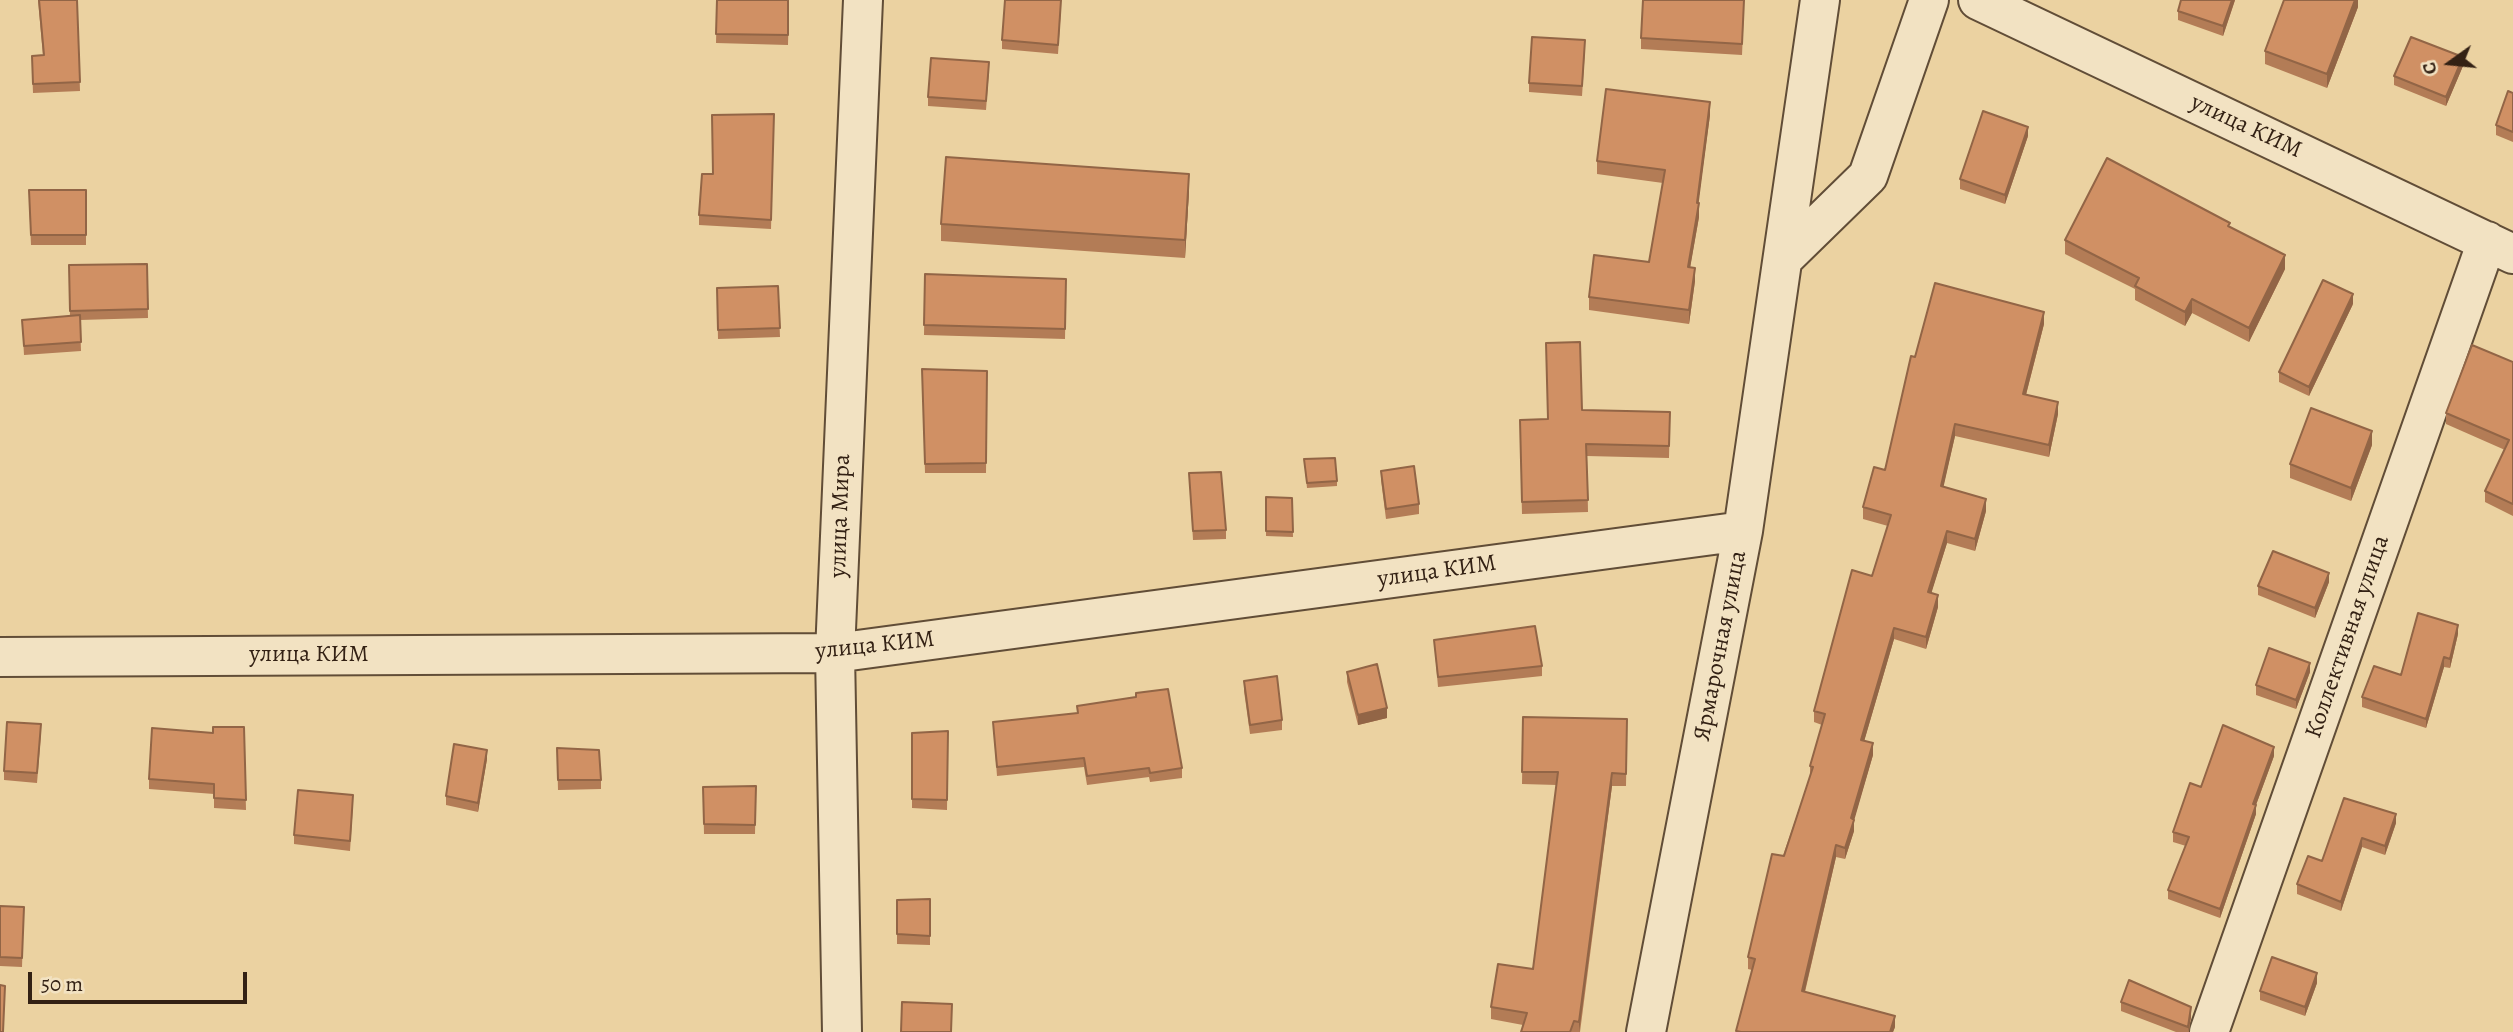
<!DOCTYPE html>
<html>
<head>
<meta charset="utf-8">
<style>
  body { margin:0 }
  #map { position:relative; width:2513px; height:1032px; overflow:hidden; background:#ebd2a1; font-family:Alegreya,serif }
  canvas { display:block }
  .north { position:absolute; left:2415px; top:28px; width:70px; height:70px; -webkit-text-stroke:5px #f2e2c2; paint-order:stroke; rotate:255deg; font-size:19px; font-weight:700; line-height:28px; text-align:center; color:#332114 }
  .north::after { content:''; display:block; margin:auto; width:24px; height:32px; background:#332114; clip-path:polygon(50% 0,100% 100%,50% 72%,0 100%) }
  .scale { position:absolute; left:28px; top:972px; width:219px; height:32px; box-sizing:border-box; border:4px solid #332114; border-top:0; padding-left:9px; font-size:21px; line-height:24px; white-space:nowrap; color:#332114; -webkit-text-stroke:5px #f2e2c2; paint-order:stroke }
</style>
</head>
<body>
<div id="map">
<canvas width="2513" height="1032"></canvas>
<div class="north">С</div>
<div class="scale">50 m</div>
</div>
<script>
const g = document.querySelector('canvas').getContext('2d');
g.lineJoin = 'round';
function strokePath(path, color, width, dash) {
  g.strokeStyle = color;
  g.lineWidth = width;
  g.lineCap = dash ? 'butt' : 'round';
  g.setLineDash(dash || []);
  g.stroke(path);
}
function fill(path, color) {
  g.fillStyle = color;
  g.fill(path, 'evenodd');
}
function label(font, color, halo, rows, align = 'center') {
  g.font = font + ' Alegreya,serif';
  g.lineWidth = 6;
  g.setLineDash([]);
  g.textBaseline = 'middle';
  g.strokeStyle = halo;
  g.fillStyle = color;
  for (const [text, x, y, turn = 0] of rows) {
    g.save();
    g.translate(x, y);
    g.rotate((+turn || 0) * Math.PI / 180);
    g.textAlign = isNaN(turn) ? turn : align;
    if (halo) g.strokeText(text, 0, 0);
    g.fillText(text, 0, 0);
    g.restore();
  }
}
const minor = new Path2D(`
  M1978 0 2513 254
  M1783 259 1868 176 1929 0
  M0 657 835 653 1743 531
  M842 1032 835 653 863 0
  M1646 1032 1743 531 1820 0
  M2209 1032 2487 241`);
strokePath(minor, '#614d37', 42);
strokePath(minor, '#f2e2c2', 38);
fill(new Path2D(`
  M38 0H77L80 91 33 93 32 66 43 56Z
  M717 0H789L788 45 716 43Z
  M2181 0H2235L2223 36 2178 20V11Z
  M2358 0V7L2327 88 2265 64V51Z
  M1061 9 1058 54 1002 49V40Z
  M1744 9 1742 55 1641 49V38Z
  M1585 50 1582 96 1529 92V83Z
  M2463 66 2446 106 2394 85V76Z
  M989 71 986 110 928 106V97Z
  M2513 93V142L2496 135V125Z
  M774 114 771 229 699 225V215L713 174Z
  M1710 115 1698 203 1699 217 1690 267 1695 281 1689 324 1589 310V297L1649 262 1663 183 1597 174V161Z
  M2028 136 2005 204 1960 189V179Z
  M86 190V245H31L29 200Z
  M1189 191 1185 258 941 241V224Z
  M2230 227 2285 269 2249 342 2192 313 2185 326 2135 300V289L2065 254V240Z
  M147 264 148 318 80 320 81 351 24 355 22 320 70 316 69 265Z
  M925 274 1066 279 1065 339 924 335Z
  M778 286 780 337 718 339 717 288Z
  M2353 304 2309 396 2279 382V372Z
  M2044 324 2026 395 2058 414 2049 457 1955 436 1943 487 1986 511 1975 551 1947 543 1931 593 1938 607 1926 649 1894 639 1864 741 1873 755 1854 819V831L1845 859 1836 857 1805 992 1895 1027 1893 1032H1736L1752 970 1748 969V957L1810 777V766L1822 725 1814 722V711L1872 576 1888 526 1863 519V507L1885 470 1915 357Z
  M2513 362V516L2485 502V491L2505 450 2446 424V413Z
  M922 369 987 371 986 473H925Z
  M1582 410 1670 412 1669 458 1587 456 1588 512 1522 514 1520 432Z
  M2372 445 2351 501 2290 478V464Z
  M1304 459 1337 481V486L1307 488Z
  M1381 471 1419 504V514L1386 519 1381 480Z
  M1189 473 1226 530V539L1193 540Z
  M1266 497 1292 498 1293 537 1266 536Z
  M2329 582 2315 618 2258 595V586Z
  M2458 634 2450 668 2444 667 2426 728 2362 707V697L2401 675Z
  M1434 640 1542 666V676L1438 687Z
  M1347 672 1387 718 1358 725 1347 682Z
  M2310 672 2296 709 2256 695V685Z
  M1244 681 1282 720V730L1250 734 1244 691Z
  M1136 693 1182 768V778L1150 782 1149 777 1087 785 1084 767 997 776 993 722 1077 713V706L1136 697Z
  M1523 717 1627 719 1626 786H1612L1580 1032H1521L1523 1025 1491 1019V1007L1533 969 1557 785 1522 784Z
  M244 727 246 810 214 808V794L149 789V779L213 733Z
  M948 731 947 810 912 808V733Z
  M41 734 37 783 4 780V771Z
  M557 748 601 780V789L558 790Z
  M2274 756 2256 805V814L2220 918 2168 899V890L2186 846 2173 842V832L2201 787Z
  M487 759 478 812 446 805V796Z
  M756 786 755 834H704L703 787Z
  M2344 798 2396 823 2385 855 2362 847 2341 911 2297 894V884L2322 861Z
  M353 805 350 851 294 844V835Z
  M930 899V945L897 944V900Z
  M0 906 24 907 22 967 0 966Z
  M2317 983 2305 1016 2260 1000V991Z
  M2121 1002 2191 1017 2189 1032H2176L2121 1011Z`), '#b37c56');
fill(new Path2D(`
  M2232 0H2235L2223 36V26Z
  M2355 0H2358V7L2327 88V74Z
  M2463 57V66L2446 106V97Z
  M1710 102V115L1697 216V203Z
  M2028 127V136L2005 204V195Z
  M1189 174V191L1185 258V240Z
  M1699 203V217L1688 280V267Z
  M2285 255V269L2249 342V328Z
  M1695 268V281L1689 324V310Z
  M2353 294V304L2309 396V387Z
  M2192 299V313L2185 326V312Z
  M2044 312V324L2023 406V394Z
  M2058 402V414L2049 457V445Z
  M1955 424V436L1941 498V486Z
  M2372 431V445L2351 501V488Z
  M1986 499V511L1975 551V539Z
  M1947 531V543L1928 604V592Z
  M2329 573V582L2315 618V608Z
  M1938 595V607L1926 649V637Z
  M2458 625V634L2450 668V659Z
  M1894 628V639L1861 752V740Z
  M2444 657V667L2426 728V719Z
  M2310 663V672L2296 709V700Z
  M1387 708V718L1358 725V715Z
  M1873 743V755L1854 821V820V831L1845 859V848L1851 818Z
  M2274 747V756L2253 813V804Z
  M487 750V759L478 812V803Z
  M1612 773V786L1579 1032V1022Z
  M2256 805V814L2220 918V909Z
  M2396 814V823L2385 855V846Z
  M2362 838V847L2341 911V902Z
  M1836 845V857L1802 1003V991Z
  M2317 973V983L2305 1016V1007Z
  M2191 1007V1017L2188 1032V1027Z
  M1895 1016V1027L1893 1032H1890Z`), '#926546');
const building = new Path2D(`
  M39 0H77L80 82 33 84 32 56 44 55Z
  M717 0H788V35L716 34Z
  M1005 0H1061L1058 45 1002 40Z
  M1643 0H1744L1742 44 1641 38Z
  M2181 0H2232L2223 26 2178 11Z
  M2284 0H2355L2327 74 2265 51Z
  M1532 37 1585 40 1582 86 1529 83Z
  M2411 37 2463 57 2446 97 2394 76Z
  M931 58 989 62 986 101 928 97Z
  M1606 89 1710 102 1697 203H1699L1688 267 1695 268 1689 310 1589 297 1594 255 1649 262 1665 170 1597 161Z
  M2508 91 2513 93V132L2496 125Z
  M1983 111 2028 127 2005 195 1960 179Z
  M774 114 771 220 699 215 702 174H713L712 115Z
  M946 157 1189 174 1185 240 941 224Z
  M2107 158 2230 223 2228 226 2285 255 2249 328 2192 299 2185 312 2135 286 2139 278 2065 240Z
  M29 190H86V235H31Z
  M147 264 148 309 70 311 69 265Z
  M925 274 1066 279 1065 329 924 325Z
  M2323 280 2353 294 2309 387 2279 372Z
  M1935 283 2044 312 2023 394 2058 402 2049 445 1955 424 1941 486 1986 499 1975 539 1947 531 1928 592 1938 595 1926 637 1894 628 1861 740 1873 743 1851 818 1854 820 1845 848 1836 845 1802 991 1895 1016 1890 1032H1741L1736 1031 1755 959 1748 957 1772 854 1784 856 1813 767 1810 766 1825 714 1814 711 1852 570 1872 576 1891 515 1863 507 1874 467 1885 470 1911 356 1915 357Z
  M778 286 780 328 718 330 717 288Z
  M80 315 81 342 24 346 22 320Z
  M1580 342 1582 410 1670 412 1669 446 1586 444 1588 500 1522 502 1520 420 1548 419 1546 343Z
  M2472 345 2513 362V504L2485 491 2509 440 2446 413Z
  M922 369 987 371 986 463 925 464Z
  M2311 408 2372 431 2351 488 2290 464Z
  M1335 458 1337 481 1307 483 1304 459Z
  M1414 466 1419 504 1386 509 1381 471Z
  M1221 472 1226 530 1193 531 1189 473Z
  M1266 497 1292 498 1293 532 1266 531Z
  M2273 551 2329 573 2315 608 2258 586Z
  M2418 613 2458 625 2450 659 2444 657 2426 719 2362 697 2374 666 2401 675Z
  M1535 626 1542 666 1438 677 1434 640Z
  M2269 648 2310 663 2296 700 2256 685Z
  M1377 664 1387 708 1358 715 1347 672Z
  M1277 676 1282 720 1250 725 1244 681Z
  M1168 689 1182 768 1150 773 1149 768 1087 776 1084 758 997 767 993 722 1078 713 1077 706 1136 697V693Z
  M1523 717 1627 719 1626 774 1612 773 1579 1022 1574 1021 1570 1032H1521L1527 1013 1491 1007 1498 964 1533 969 1558 772H1522Z
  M7 722 41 724 37 773 4 771Z
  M2223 725 2274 747 2253 804 2256 805 2220 909 2168 890 2189 837 2173 832 2190 783 2201 787Z
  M213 727H244L246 800 214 798V784L149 779 152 728 213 733Z
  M948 731 947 800 912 799V733Z
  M454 744 487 750 478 803 446 796Z
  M557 748 599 750 601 780H558Z
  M756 786 755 825 704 824 703 787Z
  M298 790 353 795 350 841 294 835Z
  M2344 798 2396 814 2385 846 2362 838 2341 902 2297 884 2308 856 2322 861Z
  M930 899V936L897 934V900Z
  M0 906 24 907 22 958 0 957Z
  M2272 957 2317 973 2305 1007 2260 991Z
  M2129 980 2191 1007 2188 1027 2121 1002Z
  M0 985 5 986 3 1032H0Z
  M902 1002 952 1004 951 1032H901Z`);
fill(building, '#d09064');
strokePath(building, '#926546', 2);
label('24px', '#332114', '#f2e2c2', [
  ["улица КИМ",2246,127,25],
  ["улица Мира",841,516,-88],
  ["улица КИМ",1437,572,-8],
  ["Коллективная улица",2348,637,-71],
  ["улица КИМ",875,646,-6],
  ["Ярмарочная улица",1721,646,-79],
  ["улица КИМ",309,655]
]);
</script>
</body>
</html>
